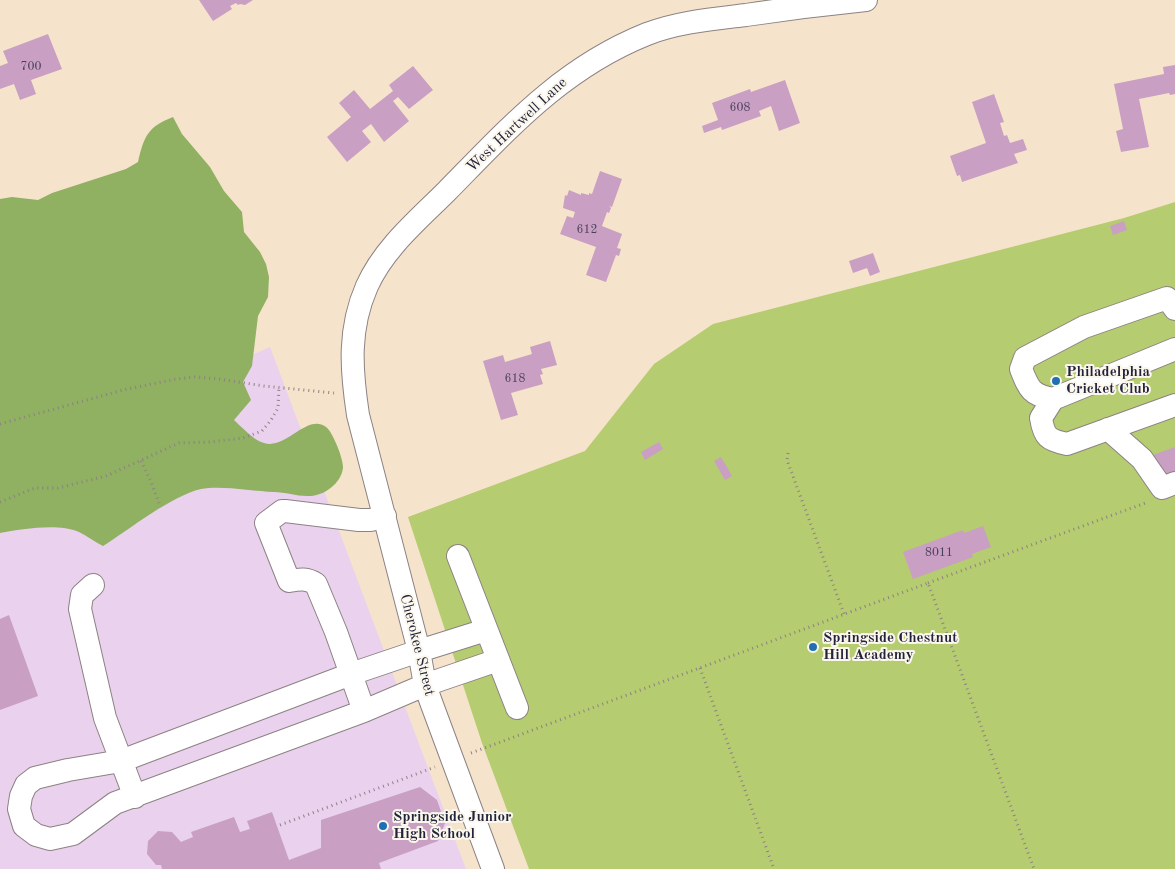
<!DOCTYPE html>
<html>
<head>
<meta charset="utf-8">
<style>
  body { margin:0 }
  canvas { display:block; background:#f6e3cb }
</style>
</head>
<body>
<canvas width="1175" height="869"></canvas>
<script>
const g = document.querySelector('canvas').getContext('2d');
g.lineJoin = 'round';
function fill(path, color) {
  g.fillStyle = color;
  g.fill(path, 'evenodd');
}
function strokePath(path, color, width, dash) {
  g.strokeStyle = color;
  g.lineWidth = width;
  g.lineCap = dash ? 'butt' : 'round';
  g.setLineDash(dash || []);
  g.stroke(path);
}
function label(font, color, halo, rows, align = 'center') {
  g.font = font + ' "Old Standard TT",serif';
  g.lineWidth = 4;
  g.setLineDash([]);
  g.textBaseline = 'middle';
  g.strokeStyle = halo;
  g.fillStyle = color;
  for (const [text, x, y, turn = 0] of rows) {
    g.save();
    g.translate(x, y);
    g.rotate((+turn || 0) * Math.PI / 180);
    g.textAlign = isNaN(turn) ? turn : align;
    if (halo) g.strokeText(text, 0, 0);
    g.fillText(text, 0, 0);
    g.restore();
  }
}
fill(new Path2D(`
  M270 347 466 869H0V449L153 399Z`), '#ead1ed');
fill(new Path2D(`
  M1175 202V869H529L482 743 408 517 585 451 654 364 713 324 1124 218Z`), '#b6cc70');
fill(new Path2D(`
  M173 117 182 134 210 167 224 191 242 212 244 232 260 252 266 264 269 277 268 297 258 316 252 366 243 382 251 400 234 420C242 427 253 440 264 443 286 450 307 413 326 427 331 430 340 451 341 457 342 460 343 465 343 468 341 484 323 497 307 496 296 496 285 492 274 492 253 491 220 485 201 489 171 496 130 529 103 546 95 542 87 536 79 532 58 523 22 529 0 533V199L12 197 38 200 52 193 126 169 138 162C144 137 147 127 173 117Z`), '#90b062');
fill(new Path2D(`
  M199 0H253L245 5 240 4 238 5 236 3 230 6 232 9 213 21Z
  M48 34 62 69 31 80 36 94 20 100 14 84 0 89V66L8 63 3 51Z
  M1175 65V94L1170 95 1169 93 1139 99 1149 147 1121 152 1116 131 1123 129 1114 84 1164 74 1163 67Z
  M413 66 433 90 409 109 398 97 393 101 409 121 384 142 371 124 362 131 371 142 347 162 327 137 351 117 339 103 354 90 370 109 393 91 389 85Z
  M785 80 800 123 779 131 771 106 759 111 761 116 722 130 721 127 704 133 702 126 718 120 712 103 750 89 751 92Z
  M994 94 1004 122 1000 123 1004 136 1007 135 1010 143 1023 139 1027 150 1014 154 1018 163 962 182 960 175 957 176 950 156 986 143 972 102Z
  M600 171 622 179 612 207 609 206 611 208 609 213 607 212 602 226 622 234 617 248 621 249 619 256 616 255 606 282 586 275 596 247 560 234 567 216 573 218 575 212 563 208 565 195 567 196 569 190 581 195V193L589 195V193L592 194Z
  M1124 221 1127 230 1113 235 1110 226Z
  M873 253 880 272 870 276 867 268 853 273 849 261Z
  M550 341 557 365 541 369 543 374 540 375 543 384 511 393 518 415 501 420 483 361 503 355 505 362 532 354 530 347Z
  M659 442 663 449 645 460 641 452Z
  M1175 447V473L1161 478 1153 455Z
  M721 457 732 476 725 480 714 461Z
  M983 526 991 547 972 554 973 557 913 579 903 552 963 530 964 533Z
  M9 615 38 696 0 710V619Z
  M420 787 437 800 445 823 438 841 379 863 381 869H162L161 865H156L147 854 148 841 158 831 172 832 181 842 193 837 191 832 234 817 240 832 250 829 247 821 272 812 289 860 321 848V820Z`), '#c99fc4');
const minor = new Path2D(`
  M1175 349 1053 399 1041 418C1044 437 1048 440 1067 444L1175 405
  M1053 399C1031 395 1029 389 1021 369L1025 358 1084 327 1167 298 1175 309
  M1108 429 1142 459 1162 488 1175 483
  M458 556 517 708
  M93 585 82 595 80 609 105 718 135 797
  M486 630 419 651 351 674 121 761 68 770 35 778 26 785 21 796 19 809 24 826 36 835 50 839 73 834 115 803 364 711 425 685 498 660
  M364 711 336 632 316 584C307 578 300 579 289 581L266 523 282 511H285L359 520H371L385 516
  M493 869 431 702 425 685 419 651 358 415C351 369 348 329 367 286 384 248 418 220 447 191 509 128 562 68 647 34 678 22 713 19 746 15 786 9 826 4 866 0`);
strokePath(minor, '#8c8283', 24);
strokePath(new Path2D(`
  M0 424 123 390 176 379 195 377 219 379 264 386 334 393
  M788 453 787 460 844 614
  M141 461 151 482 159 503
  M0 502 35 488H58L106 476 179 443 210 442 243 438 262 431 271 420 278 408 279 387
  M928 583 1148 502
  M700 668 774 869
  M471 753 928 583 1034 869
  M280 825 435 767`), '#8c8283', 3, [1, 4]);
strokePath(minor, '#fff', 22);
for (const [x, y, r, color] of [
  [1056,381,5,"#1f6fb2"],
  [813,647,5,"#1f6fb2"],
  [383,826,5,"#1f6fb2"]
]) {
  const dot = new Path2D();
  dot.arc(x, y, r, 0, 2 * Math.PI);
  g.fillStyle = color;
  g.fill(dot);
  strokePath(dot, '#fbf7ec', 2);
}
label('12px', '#4c415d', null, [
  ["700",31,67],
  ["608",740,108],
  ["612",587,230],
  ["618",515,379],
  ["8011",939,553]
]);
label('15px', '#22223b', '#fbf7ec', [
  ["West Hartwell Lane",517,125,-43],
  ["Cherokee Street",417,645,76]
]);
label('bold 15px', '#22223b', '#fbf7ec', [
  ["Philadelphia",1066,372],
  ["Cricket Club",1066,389],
  ["Springside Chestnut",823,638],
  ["Hill Academy",823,655],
  ["Springside Junior",393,817],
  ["High School",393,834]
], 'left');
</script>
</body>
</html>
